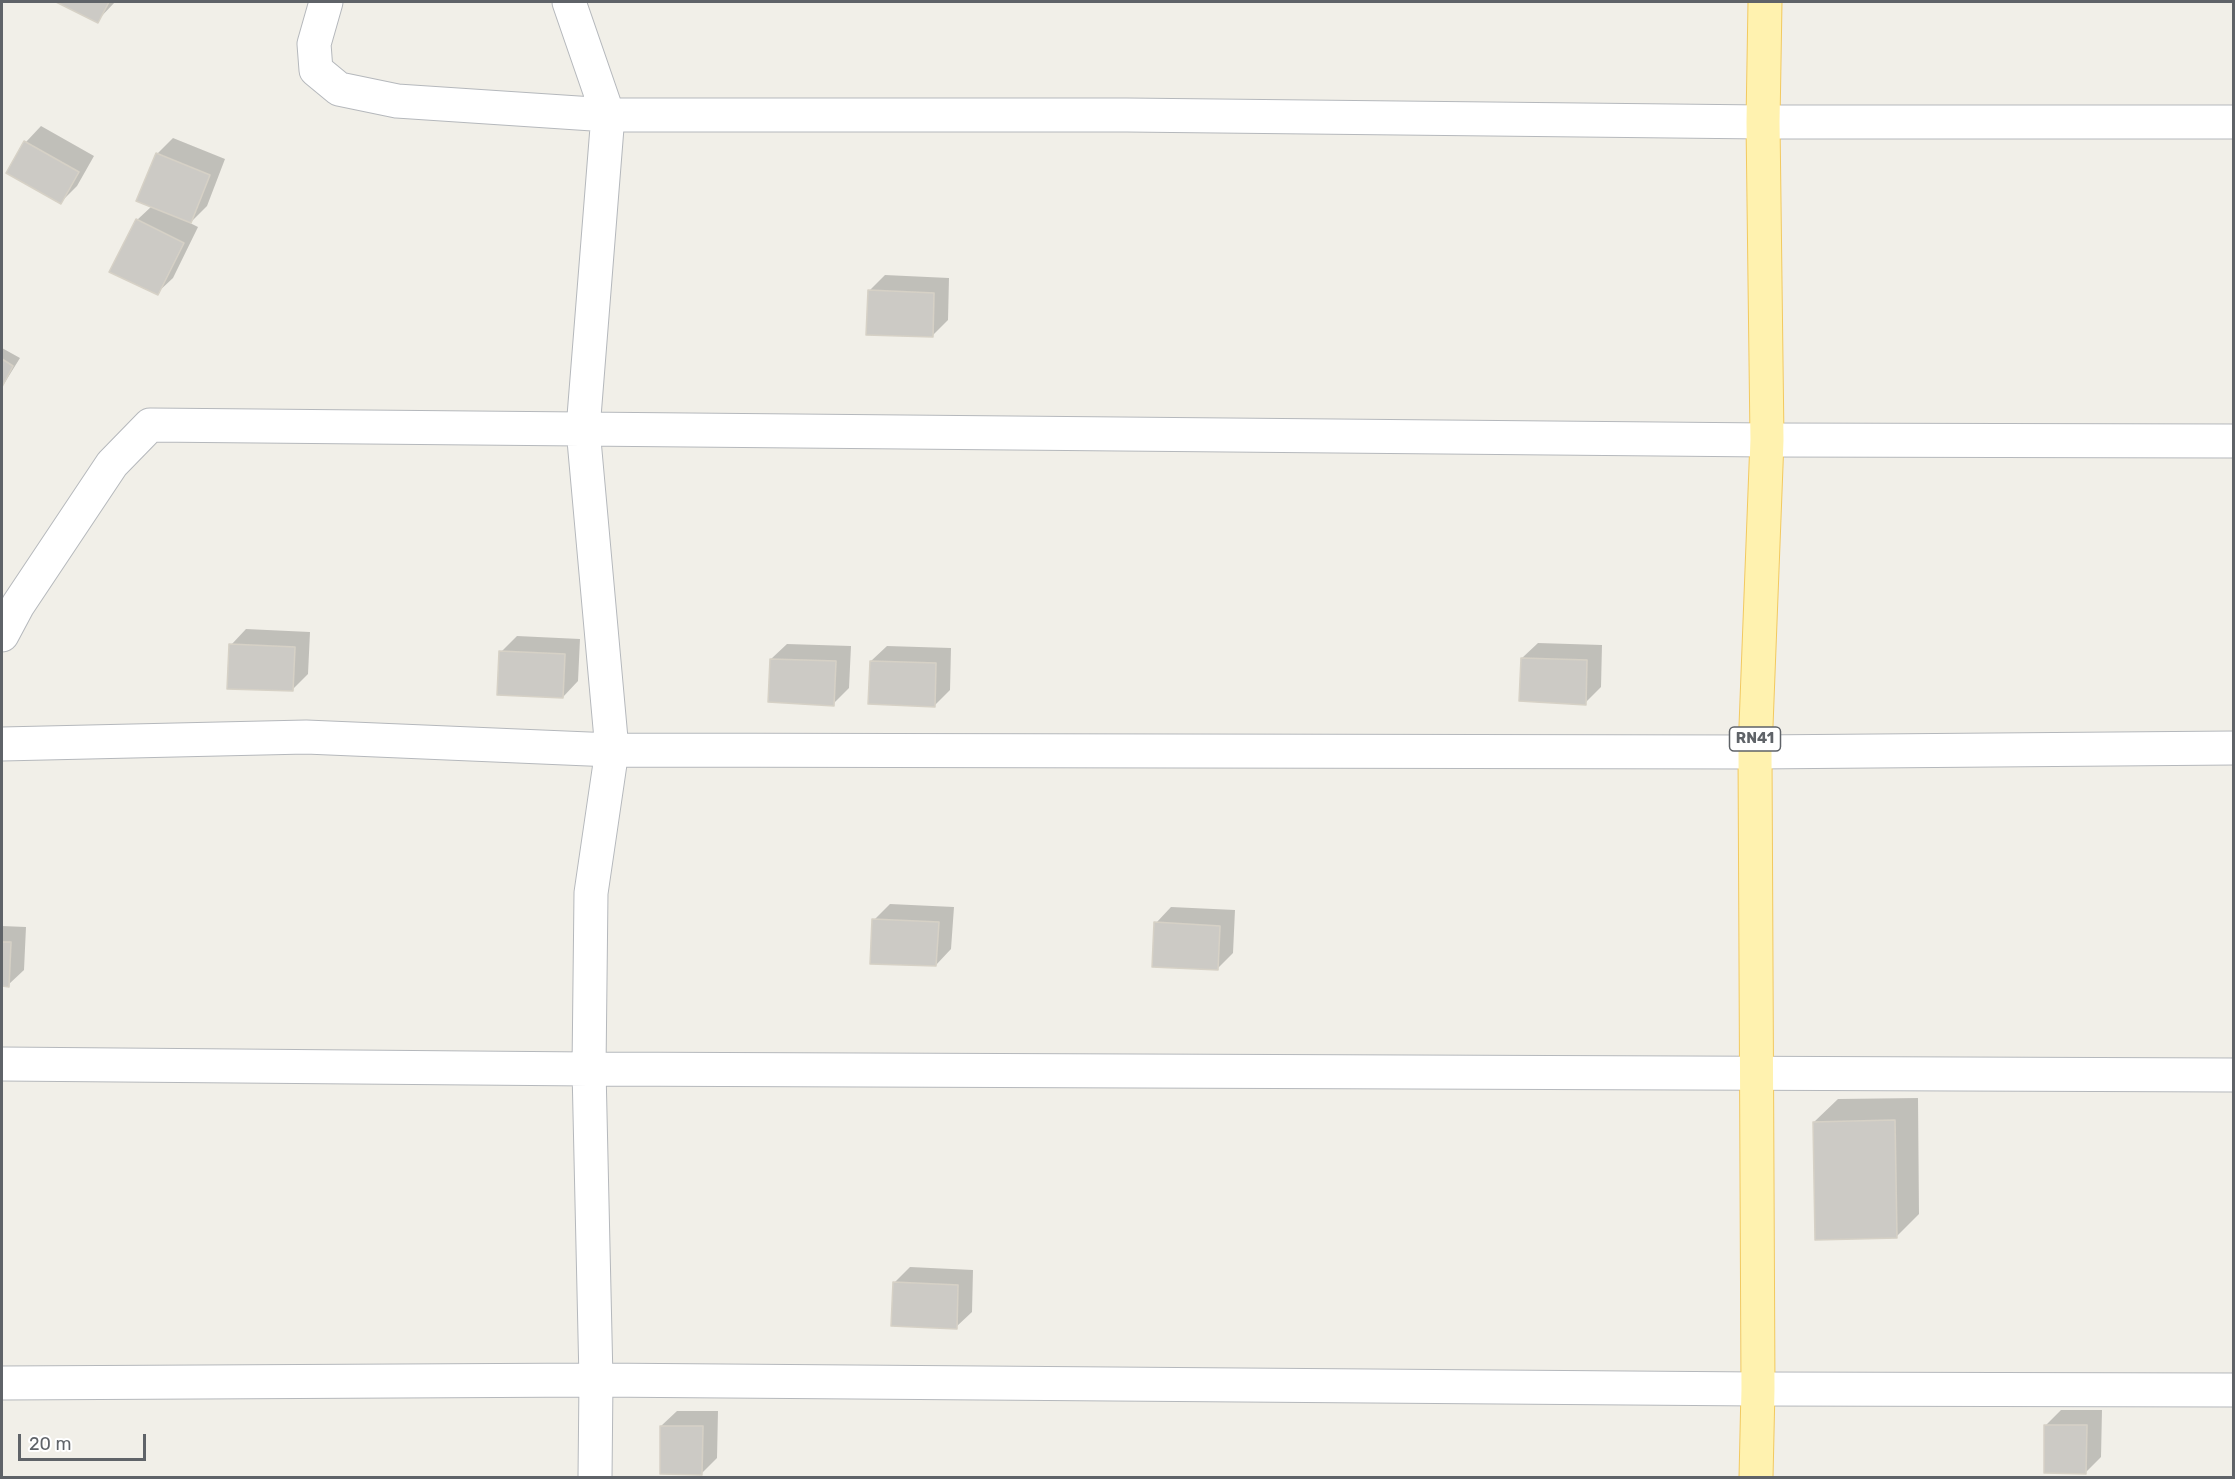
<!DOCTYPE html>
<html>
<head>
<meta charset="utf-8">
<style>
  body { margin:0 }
  #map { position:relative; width:2235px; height:1479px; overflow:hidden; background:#f1efe8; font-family:Rubik,sans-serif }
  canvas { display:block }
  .frame { position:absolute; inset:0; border:3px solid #5f6368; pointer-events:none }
  .scale { position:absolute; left:18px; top:1434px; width:128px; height:27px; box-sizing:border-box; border:3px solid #5f6368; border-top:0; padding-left:8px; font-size:18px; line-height:21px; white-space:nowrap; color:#5f6368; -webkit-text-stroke:4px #fff; paint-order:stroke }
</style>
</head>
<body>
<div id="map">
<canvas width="2235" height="1479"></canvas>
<div class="frame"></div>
<div class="scale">20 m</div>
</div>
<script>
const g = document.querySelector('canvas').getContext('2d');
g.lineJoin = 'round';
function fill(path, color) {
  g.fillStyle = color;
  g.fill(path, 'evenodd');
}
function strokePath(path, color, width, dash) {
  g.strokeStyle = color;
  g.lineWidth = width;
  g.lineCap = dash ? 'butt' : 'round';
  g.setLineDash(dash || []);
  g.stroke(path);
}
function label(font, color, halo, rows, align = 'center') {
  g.font = font + ' Rubik,sans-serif';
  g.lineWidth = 5;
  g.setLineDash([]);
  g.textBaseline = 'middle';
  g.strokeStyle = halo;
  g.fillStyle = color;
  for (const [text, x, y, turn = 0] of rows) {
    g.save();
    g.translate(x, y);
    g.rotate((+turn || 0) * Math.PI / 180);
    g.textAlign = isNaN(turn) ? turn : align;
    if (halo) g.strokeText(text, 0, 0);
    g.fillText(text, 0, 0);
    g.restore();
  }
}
fill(new Path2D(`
  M59 2H115L97 21Z
  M41 126 94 156 77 186 61 202 8 172 26 142Z
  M173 138 225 159 207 206 190 223 198 227 173 278 157 293 137 220 152 206 157 154Z
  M885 275 949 278 948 320 932 336 869 291Z
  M2 348 20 358 2 387Z
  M246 629 310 632 308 674 292 690 231 645Z
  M517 636 580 639 578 681 563 697 501 652Z
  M1538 643 1602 645 1601 687 1585 703 1522 658Z
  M787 644 851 646 849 688 833 704 771 659Z
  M887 646 951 648 950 690 934 706 871 661Z
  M890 904 954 907 951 949 936 965 874 920Z
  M1171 907 1235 910 1233 953 1218 968 1156 923Z
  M2 926 26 927 24 970 8 985H2Z
  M1918 1098 1919 1214 1896 1237 1814 1122 1838 1099Z
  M910 1267 973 1270 972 1312 956 1327 894 1283Z
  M2061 1410H2102L2101 1457 2086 1472 2046 1425Z
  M677 1411H718L717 1458 701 1474 661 1426Z`), '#0003');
const building = new Path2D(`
  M56 2H109L98 23Z
  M24 141 79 172 61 204 6 173Z
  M156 153 210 175 191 223 136 201Z
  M136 219 184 243 158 295 109 272Z
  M868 290 934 293 933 337 866 335Z
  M2 359 13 366 2 387Z
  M229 644 295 647 293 691 227 689Z
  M499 651 565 654 563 698 497 695Z
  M1521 658 1587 660 1586 705 1519 701Z
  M770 659 836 661 834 706 768 702Z
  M870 661 936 663 935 707 868 704Z
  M872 919 939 922 936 966 870 964Z
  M1154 922 1220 926 1218 970 1152 967Z
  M2 942H11L9 987 2 986Z
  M1895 1120 1897 1238 1815 1240 1813 1122Z
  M893 1282 958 1285 957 1329 891 1326Z
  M2044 1425H2087L2086 1474 2044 1473Z
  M660 1426H703L702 1475 660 1474Z`);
fill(building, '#cccac5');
strokePath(building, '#d6d1c6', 1.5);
const minor = new Path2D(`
  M326 2 314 44 316 70 339 89 397 101 608 115H1127L1763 122H2234
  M569 2 608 115 583 429 612 750 591 893 589 1069 596 1380 595 1478
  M2 635 18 605 112 464 150 425 1767 440 2234 441
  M2 744 306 737 612 750 1755 752 2234 748
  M2 1064 589 1069 2234 1075
  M2 1383 596 1380 1758 1389 2234 1390`);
const major = new Path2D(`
  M1756 1478 1758 1389 1755 752 1767 440 1763 122 1765 2`);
strokePath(minor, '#b5b8bc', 35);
strokePath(major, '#f2c960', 35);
strokePath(minor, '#fff', 33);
strokePath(major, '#fff2af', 33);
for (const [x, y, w] of [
  [1755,739,51]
]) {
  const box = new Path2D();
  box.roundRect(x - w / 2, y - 12, w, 24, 4.5);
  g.fillStyle = '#fff';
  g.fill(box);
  strokePath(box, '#5f6368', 1.5);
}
label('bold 15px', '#5f6368', null, [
  ["RN41",1755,739]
]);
</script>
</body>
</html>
